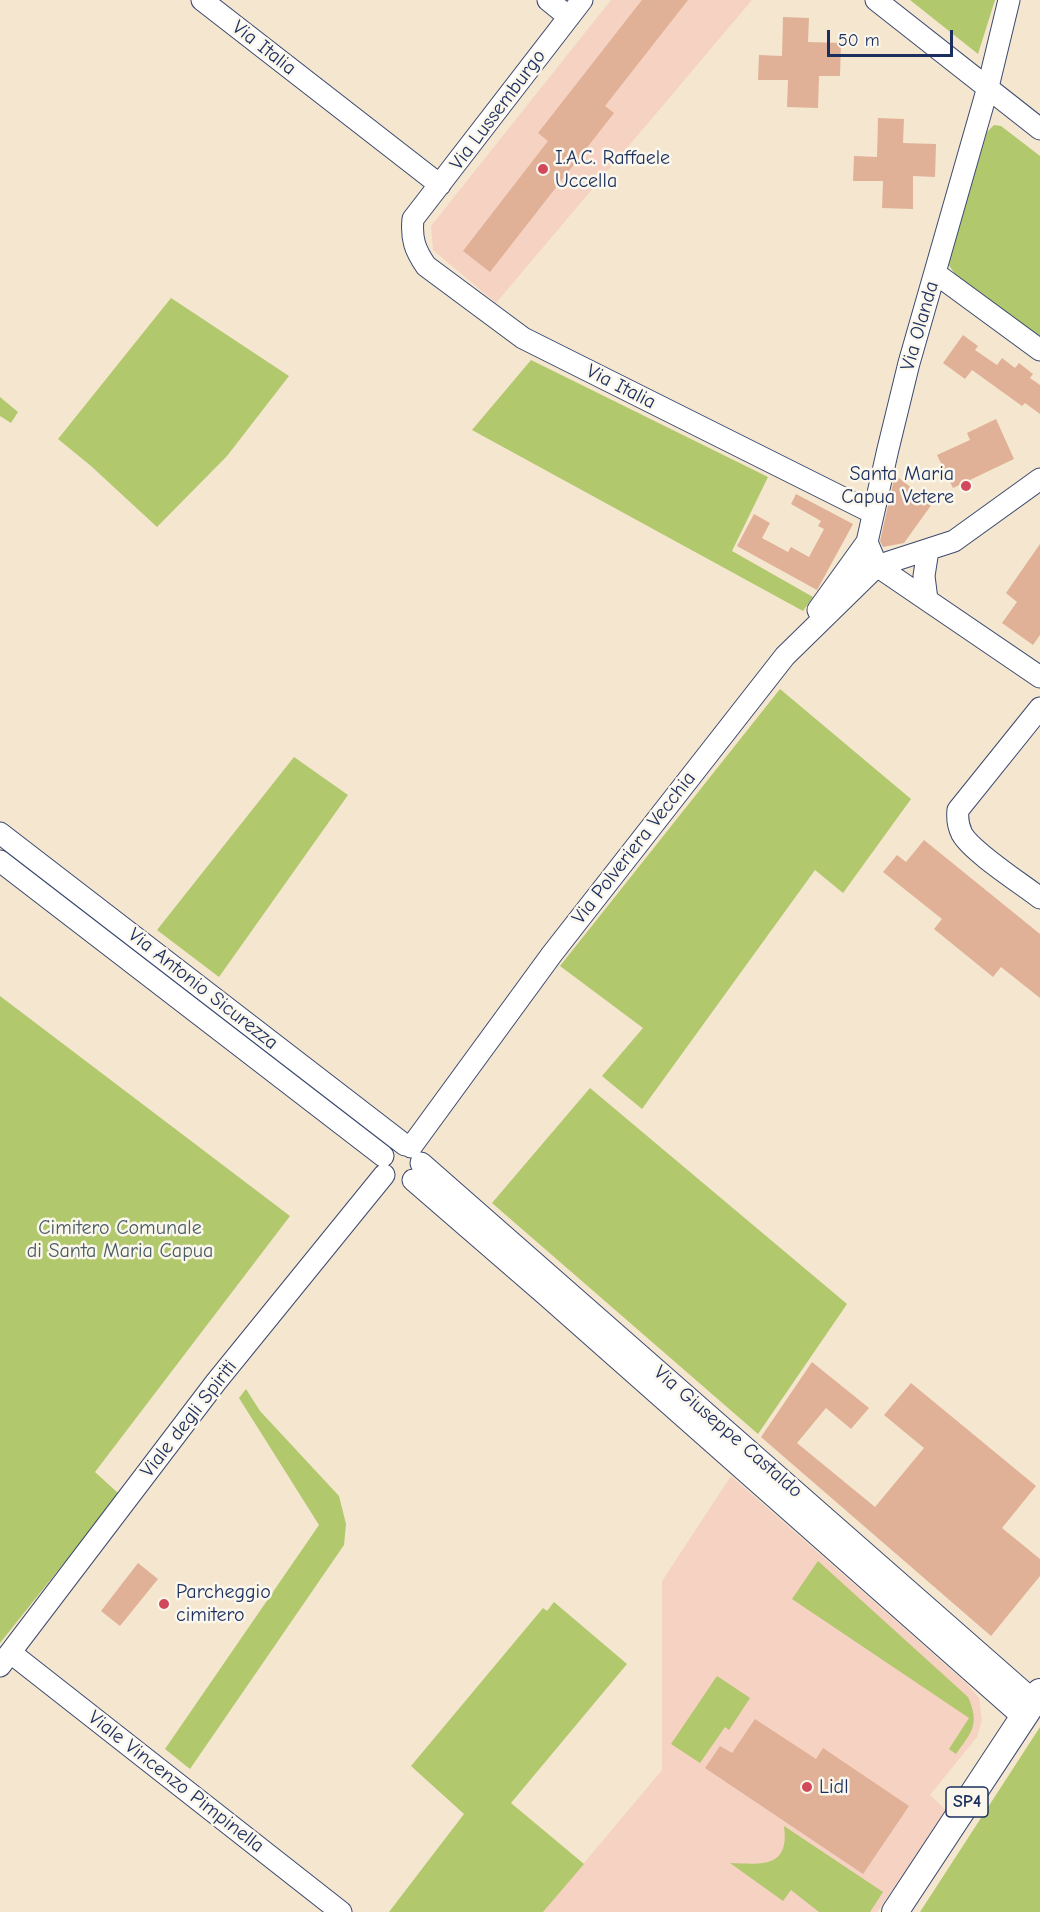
<!DOCTYPE html>
<html>
<head>
<meta charset="utf-8">
<style>
  body { margin:0 }
  #map { position:relative; width:1040px; height:1912px; overflow:hidden; background:#f5e6cf; font-family:"Comic Neue",sans-serif }
  canvas { display:block }
  .scale { position:absolute; left:827px; top:30px; width:126px; height:27px; box-sizing:border-box; border:3px solid #1b2f5e; border-top:0; padding-left:8px; font-size:18px; line-height:21px; white-space:nowrap; color:#1b2f5e; -webkit-text-stroke:4px #fbf7ec; paint-order:stroke }
</style>
</head>
<body>
<div id="map">
<canvas width="1040" height="1912"></canvas>
<div class="scale">50 m</div>
</div>
<script>
const g = document.querySelector('canvas').getContext('2d');
g.lineJoin = 'round';
function fill(path, color) {
  g.fillStyle = color;
  g.fill(path, 'evenodd');
}
function strokePath(path, color, width, dash) {
  g.strokeStyle = color;
  g.lineWidth = width;
  g.lineCap = dash ? 'butt' : 'round';
  g.setLineDash(dash || []);
  g.stroke(path);
}
function label(font, color, halo, rows, align = 'center') {
  g.font = font + ' "Comic Neue",sans-serif';
  g.lineWidth = 5;
  g.setLineDash([]);
  g.textBaseline = 'middle';
  g.strokeStyle = halo;
  g.fillStyle = color;
  for (const [text, x, y, turn = 0] of rows) {
    g.save();
    g.translate(x, y);
    g.rotate((+turn || 0) * Math.PI / 180);
    g.textAlign = isNaN(turn) ? turn : align;
    if (halo) g.strokeText(text, 0, 0);
    g.fillText(text, 0, 0);
    g.restore();
  }
}
fill(new Path2D(`
  M611 0H752L496 303 433 250 431 226Z
  M731 1476 966 1683 979 1698 982 1720 977 1737 930 1795 947 1811 877 1912H543L662 1770V1581Z`), '#f5d2c2');
fill(new Path2D(`
  M910 0H995L978 54Z
  M994 125 1001 126 1040 156V338L955 274 948 264 987 132Z
  M171 298 289 376 227 456 157 527 91 466 58 439Z
  M531 360 768 477 732 551 813 597 803 611 472 430Z
  M0 397 18 412 11 423 0 416Z
  M780 689 911 799 843 893 815 870 642 1109 602 1076 643 1028 560 966Z
  M294 757 348 795 219 977 157 930Z
  M0 996 290 1216 95 1472 119 1494 0 1643Z
  M590 1088 847 1304 758 1434 492 1203Z
  M246 1389 260 1411 339 1496 346 1524 344 1545 190 1769 165 1749 319 1525 239 1398Z
  M818 1561 968 1697C980 1724 972 1732 956 1754L949 1749 969 1718 792 1599Z
  M554 1602 627 1664 511 1803 584 1864 543 1912H389L464 1814 411 1766 543 1608 547 1611Z
  M717 1676 750 1698 729 1730 725 1727 700 1763 671 1744Z
  M1040 1727V1912H920Z
  M784 1826 883 1892 870 1912H819L791 1890 783 1901 730 1863C761 1864 790 1869 784 1826Z`), '#b1c86d');
fill(new Path2D(`
  M642 0H688L605 106 614 113 490 272 463 251 548 141 538 133Z
  M783 17 809 18 808 42 841 43 840 76H819L818 108 787 107 788 80H758L759 55 782 56Z
  M878 118 904 119 903 143 936 144 935 177 913 176V209L882 208 883 181H853L854 156 877 157Z
  M963 335 978 346 975 350 997 365 1002 358 1015 368 1019 363 1033 374 1030 378 1040 385V414L1025 403 1022 406 972 370 965 379 943 363Z
  M996 419 1014 459 953 488 937 455 970 440 967 433Z
  M895 475 932 504 904 543 883 547 880 541Z
  M796 494 853 524 817 590 737 546 754 514 770 523 762 538 788 552 791 547 809 557 824 529 818 526 821 521 791 504Z
  M1040 544V635L1033 645 1002 623 1017 602 1006 593Z
  M924 840 1040 934V998L1001 967 993 977 934 929 942 919 883 872 897 855 906 862Z
  M812 1362 869 1408 851 1429 826 1408 797 1443 875 1507 924 1448 884 1415 911 1383 1036 1486 1002 1528 1040 1559V1576L991 1636 761 1437Z
  M138 1563 158 1579 120 1626 101 1611Z
  M755 1719 816 1759 823 1748 909 1806 863 1874 705 1768 720 1746 732 1753Z`), '#e0b197');
const minor = new Path2D(`
  M202 0 440 185
  M548 0 569 17
  M582 0 413 219C411 239 415 250 426 266L523 338 873 513
  M876 0 1040 129
  M935 273 1040 350
  M877 566 867 542 888 449 909 363 988 87 1009 0
  M877 566 1040 677
  M927 600 924 576 928 550
  M818 610 867 542
  M1040 708 958 810C957 819 958 826 962 834 972 852 1022 884 1040 898
  M0 833 405 1145
  M0 861 383 1156
  M411 1147 552 954 785 656 877 566 954 541 1040 479
  M421 1163 1034 1701
  M413 1180 547 1296 1023 1717
  M11 1653 341 1912
  M0 1666 216 1382 384 1175`);
const major = new Path2D(`
  M895 1912 1040 1692`);
strokePath(minor, '#3c4a6f', 23);
strokePath(major, '#3c4a6f', 28);
strokePath(minor, '#fff', 21);
strokePath(major, '#fff', 26);
for (const [x, y, r, color] of [
  [543,169,6,"#d1495b"],
  [966,486,6,"#d1495b"],
  [164,1604,6,"#d1495b"],
  [807,1787,6,"#d1495b"]
]) {
  const dot = new Path2D();
  dot.arc(x, y, r, 0, 2 * Math.PI);
  g.fillStyle = color;
  g.fill(dot);
  strokePath(dot, '#fbf7ec', 2);
}
for (const [x, y, w] of [
  [967,1802,42]
]) {
  const box = new Path2D();
  box.roundRect(x - w / 2, y - 15, w, 30, 4.5);
  g.fillStyle = '#fbf7ec';
  g.fill(box);
  strokePath(box, '#1b2f5e', 1.5);
}
label('bold 18px', '#1b2f5e', null, [
  ["SP4",967,1802]
]);
label('20px', '#1b2f5e', '#fbf7ec', [
  ["Via Italia",264,48,38],
  ["Via Lussemburgo",498,110,-53],
  ["Via Olanda",920,326,-74],
  ["Via Italia",621,387,27],
  ["Via Polveriera Vecchia",634,848,-52],
  ["Via Antonio Sicurezza",203,989,38],
  ["Viale degli Spiriti",189,1419,-52],
  ["Via Giuseppe Castaldo",728,1432,41],
  ["Viale Vincenzo Pimpinella",176,1782,38]
]);
label('20px', '#1b2f5e', '#fbf7ec', [
  ["I.A.C. Raffaele",555,158],
  ["Uccella",555,181],
  ["Santa Maria",954,474,"right"],
  ["Capua Vetere",954,497,"right"],
  ["Parcheggio",176,1592],
  ["cimitero",176,1615],
  ["Lidl",819,1787]
], 'left');
label('20px', '#485d62', '#fbf7ec', [
  ["Cimitero Comunale",120,1228],
  ["di Santa Maria Capua",120,1251]
]);
</script>
</body>
</html>
